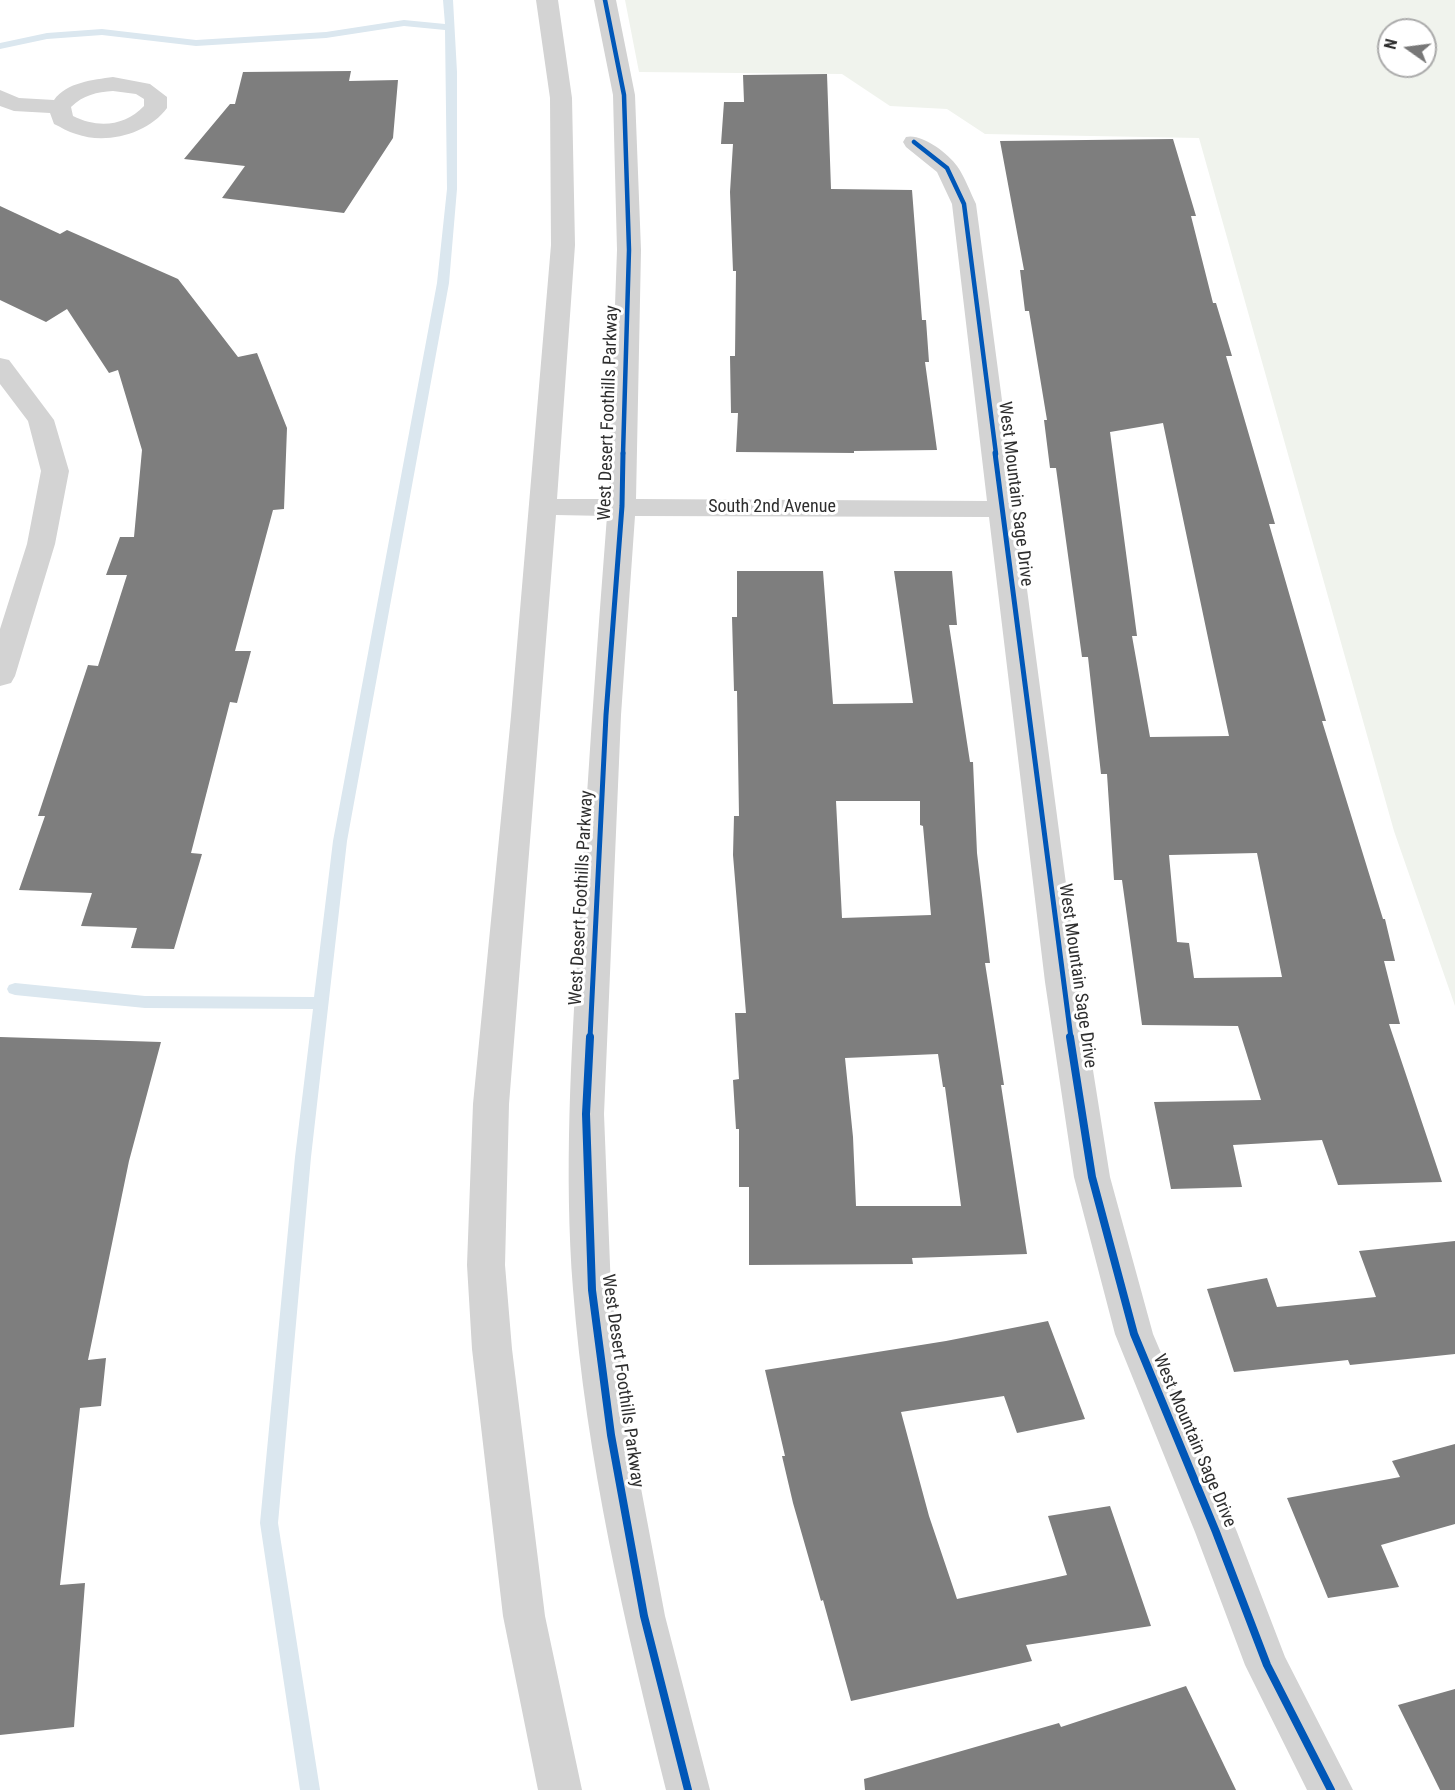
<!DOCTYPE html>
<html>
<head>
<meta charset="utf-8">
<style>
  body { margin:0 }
  #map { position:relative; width:1455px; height:1790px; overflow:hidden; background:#fff; font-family:"Roboto Condensed",sans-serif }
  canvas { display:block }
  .north { position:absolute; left:1377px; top:18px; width:60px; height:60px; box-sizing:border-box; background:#fff; border:2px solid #ababab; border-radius:50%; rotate:284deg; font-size:16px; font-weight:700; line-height:24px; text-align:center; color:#2e2e2e }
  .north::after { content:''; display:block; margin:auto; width:21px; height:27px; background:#777; clip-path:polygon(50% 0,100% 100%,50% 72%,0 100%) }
</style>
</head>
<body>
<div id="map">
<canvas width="1455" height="1790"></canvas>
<div class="north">N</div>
</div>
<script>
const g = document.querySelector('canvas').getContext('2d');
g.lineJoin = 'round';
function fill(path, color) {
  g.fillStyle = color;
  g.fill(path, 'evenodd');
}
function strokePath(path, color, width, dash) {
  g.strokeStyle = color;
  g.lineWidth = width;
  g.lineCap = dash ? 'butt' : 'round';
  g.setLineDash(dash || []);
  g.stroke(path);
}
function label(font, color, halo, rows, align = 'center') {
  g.font = font + ' "Roboto Condensed",sans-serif';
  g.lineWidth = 6;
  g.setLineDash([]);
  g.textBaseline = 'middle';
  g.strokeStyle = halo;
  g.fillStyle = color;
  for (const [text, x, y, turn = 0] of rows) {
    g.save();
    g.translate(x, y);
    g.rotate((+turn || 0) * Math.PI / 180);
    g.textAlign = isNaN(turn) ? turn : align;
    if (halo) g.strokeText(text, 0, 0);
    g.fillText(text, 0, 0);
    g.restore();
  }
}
fill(new Path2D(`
  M625 0H1455V1006L1394 831 1199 138 985 134 947 109 890 106 842 74 639 72ZM1389 30H1425V66H1389Z`), '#f0f3ed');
fill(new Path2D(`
  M443 0H453L457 72V189L449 283 347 841 311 1157 278 1523 320 1790H300L260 1523 295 1157 313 1009 145 1008 15 995 9 993 7 989 9 985 15 983 145 996 314 997 333 841 437 283 447 189 445 30 404 26 326 38 196 46 102 35 47 39 0 49V43L47 33 102 29 196 40 326 32 404 20 445 24Z`), '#dbe7ef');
fill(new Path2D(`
  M351 71 349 81 398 80 393 138 344 213 222 198 245 166 184 159 230 104H235L243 72Z
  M827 74 831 189 912 190 922 320H926L929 362H925L937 450 854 451V453L736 452 738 413H731L730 356H735L736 271H733L730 192 733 144H721L724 102H744L743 75Z
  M1173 139 1196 216H1191L1213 303H1216L1232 356H1226L1275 524H1269L1326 721H1322L1383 919H1385L1395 961H1384L1400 1024H1389L1442 1182 1338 1185 1322 1140 1233 1145 1242 1187 1171 1189 1154 1102 1261 1100 1238 1026 1142 1025 1122 880H1114L1107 774H1101L1088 657H1082L1056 468H1050L1044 420H1047L1029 311H1025L1020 270H1024L1000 141ZM1163 423 1212 657 1229 736 1150 737 1132 636H1137L1110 432ZM1257 853 1282 977 1194 978 1189 943 1177 942 1169 855Z
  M0 206 60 234 67 230 178 279 238 357 257 353 287 428 284 509 273 510 235 651H251L237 703 230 702 191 853 202 854 174 949 131 948 137 928 81 926 92 893 19 890 45 816H38L88 665 98 666 127 575H106L120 537H134L142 450 118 370 109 373 67 309 46 322 0 300Z
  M737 571H823L833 704 913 703 894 571H952L957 625H949L970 762H973L977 853 990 963H985L1004 1085H1001L1027 1254 912 1258 913 1264 749 1265V1187H739V1129H736L733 1080 739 1079 735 1013H746L733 855 734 816H739L737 691H734L732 617H737ZM836 801H920V825L923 826 931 915 842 918ZM938 1054 943 1087H945L961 1206H856L853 1137 845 1058Z
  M0 1037 161 1042 129 1161 88 1360 106 1358 101 1406 80 1408 60 1585 85 1583 74 1727 0 1735Z
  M1455 1241V1354L1350 1365 1348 1360 1234 1372 1207 1289 1267 1278 1277 1307 1376 1297 1359 1251Z
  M1048 1321 1085 1419 1017 1433 1004 1396 901 1412 929 1516 957 1599 1067 1575 1048 1516 1110 1506 1151 1626 1026 1645 1032 1661 851 1701 823 1600 821 1601 793 1503 782 1456H785L765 1370 946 1341Z
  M1455 1444V1524L1381 1545 1399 1587 1328 1598 1287 1498 1400 1477 1392 1461Z
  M1186 1686 1236 1790H865L864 1779 1059 1723 1061 1727Z
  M1455 1689V1790H1440L1398 1705Z`), '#7e7e7e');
fill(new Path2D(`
  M536 0H558L572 98 575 245 557 499H608L617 250 613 95 594 0H616L635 95 641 250 636 499 987 501 952 204 937 172 906 147 903 142 906 137C921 133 948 153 957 166 965 177 970 192 976 204L1079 982 1110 1177 1153 1334 1237 1532 1285 1657 1353 1790H1307L1245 1665 1195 1532 1115 1334 1074 1177 1045 982 989 517 635 516 621 715 604 1114 611 1290 631 1435 665 1616 710 1790H666C625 1625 586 1459 573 1289 564 1173 571 1057 578 941 586 799 596 657 607 516L556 515 509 1104 505 1265 512 1349 545 1616 582 1790H538L503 1616 472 1349 467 1265 473 1104 511 716 551 245 550 98Z
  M113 77 150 84 167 97V108C148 134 106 145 76 134 68 132 61 127 54 124L50 113 14 111 0 106V90L19 98 54 100C67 82 93 80 113 77ZM113 91 136 94 144 99V106C124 127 97 128 73 116L71 107C83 95 97 92 113 91Z
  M0 358 9 360 54 420 69 471 55 544 15 676 11 683 0 686V629L27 544 41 471 28 421 0 384Z`), '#d3d3d3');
strokePath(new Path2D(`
  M605 0 624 95 629 250 623 454
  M914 142 947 168 964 204 996 454`), '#0057b8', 4.5);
strokePath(new Path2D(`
  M995 453 1071 1038
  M590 1038 606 715 622 506 623 453`), '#0057b8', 5);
strokePath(new Path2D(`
  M590 1037 586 1114 592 1290 611 1435 644 1616 688 1790
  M1070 1037 1092 1177 1134 1334 1216 1532 1267 1665 1331 1790`), '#0057b8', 8);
label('18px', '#2e2e2e', '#fff', [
  ["West Desert Foothills Parkway",609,413,-88],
  ["West Mountain Sage Drive",1015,494,83],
  ["South 2nd Avenue",772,507],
  ["West Desert Foothills Parkway",582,898,-87],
  ["West Mountain Sage Drive",1077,976,82],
  ["West Desert Foothills Parkway",622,1381,82],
  ["West Mountain Sage Drive",1194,1441,67]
]);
</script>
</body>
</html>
